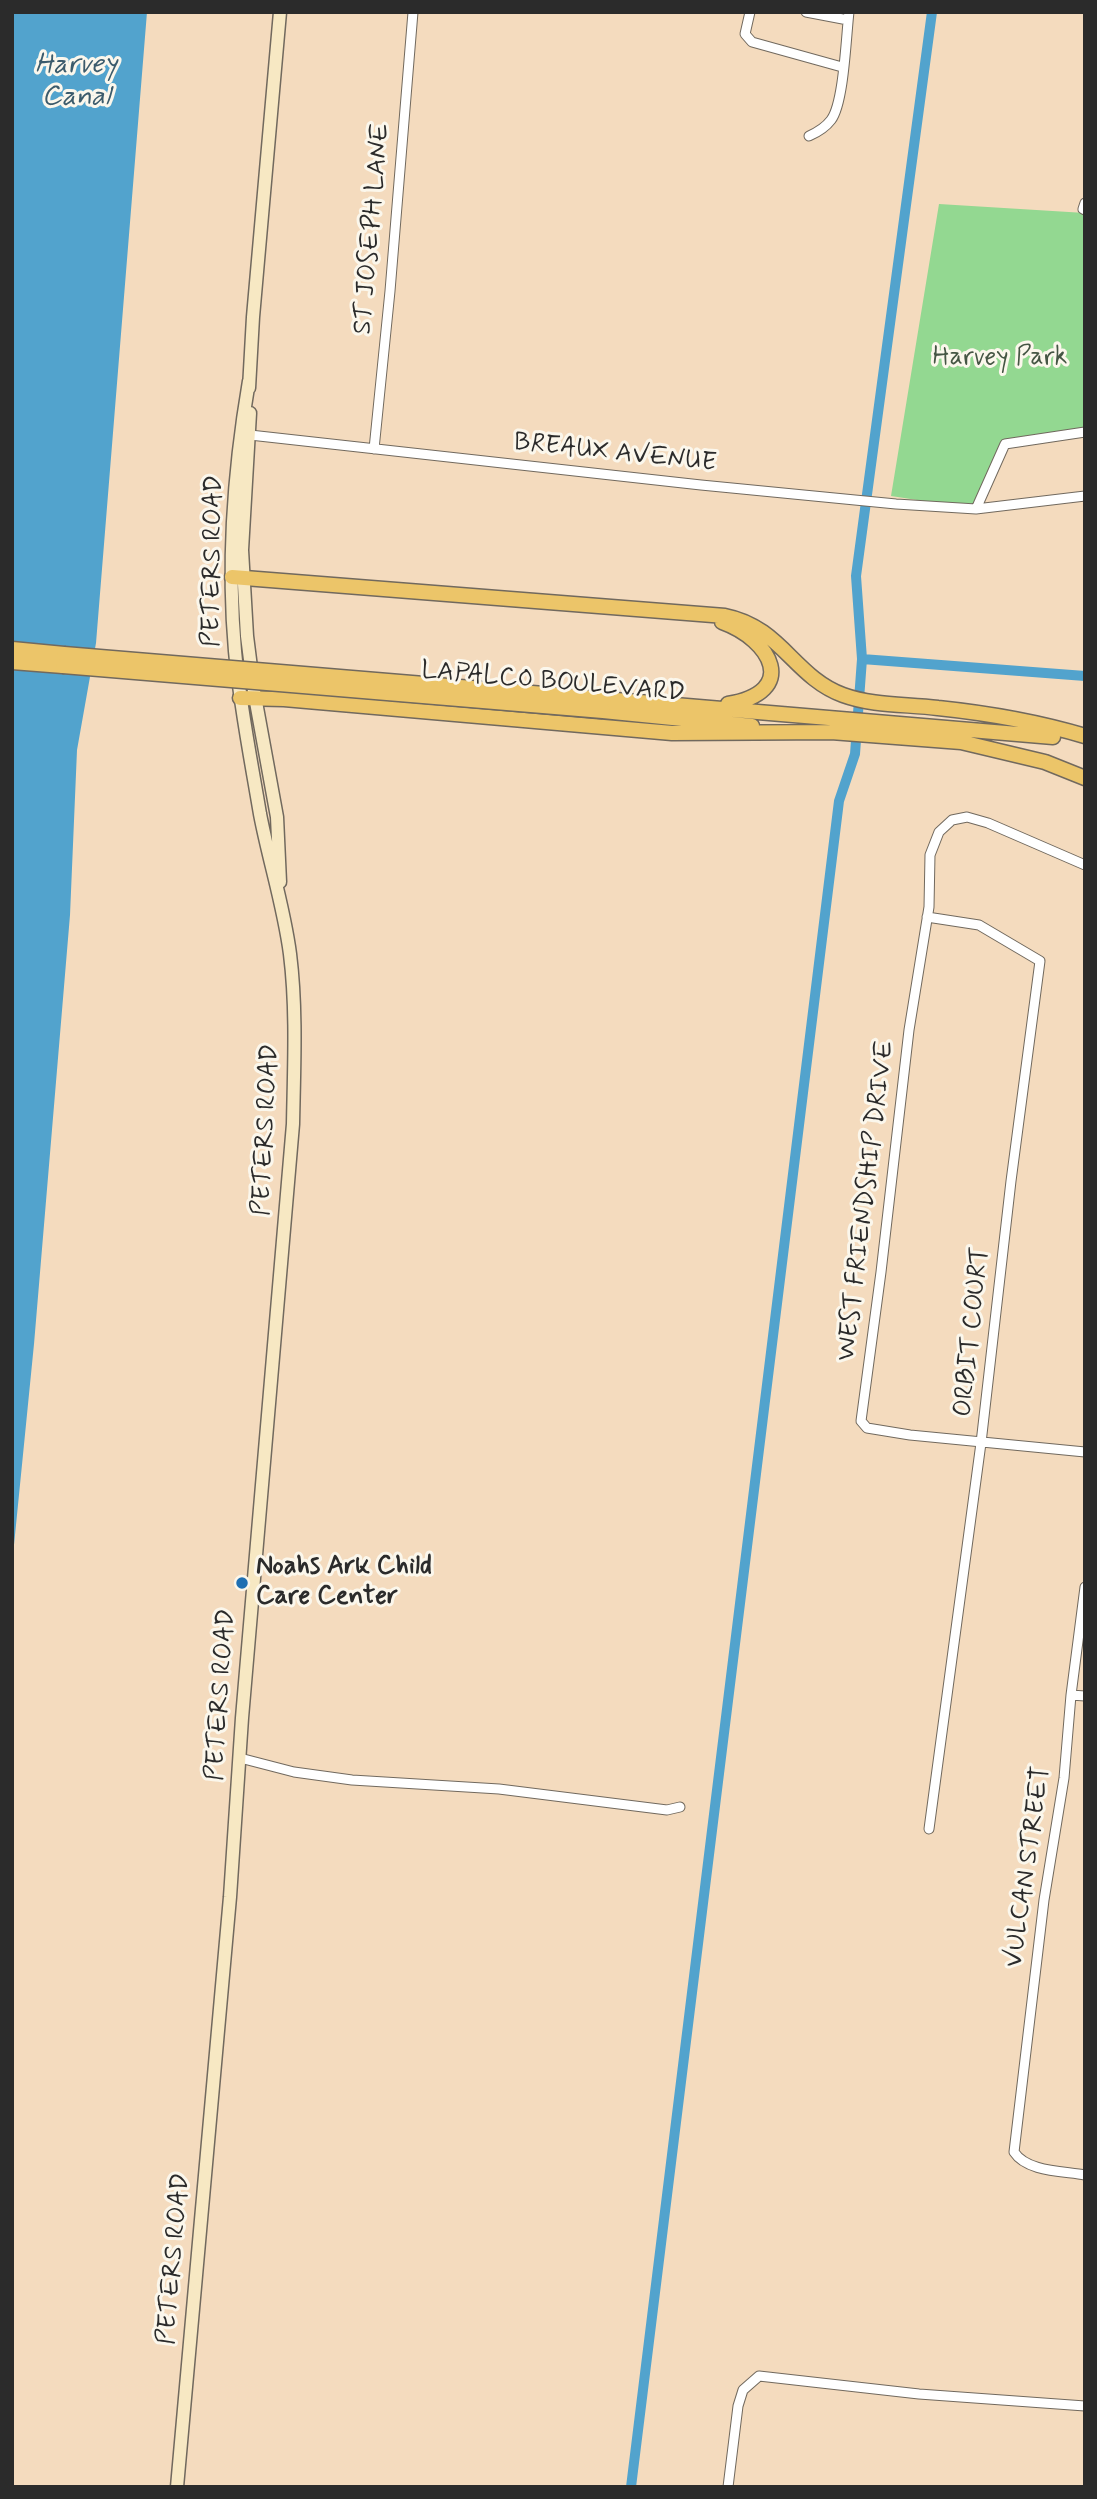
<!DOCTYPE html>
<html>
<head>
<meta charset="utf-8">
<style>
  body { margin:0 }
  #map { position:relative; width:1097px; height:2499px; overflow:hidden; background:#f4dbbe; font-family:Mynerve,sans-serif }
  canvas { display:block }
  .frame { position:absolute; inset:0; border:14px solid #2b2b2b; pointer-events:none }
</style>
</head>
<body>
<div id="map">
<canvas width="1097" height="2499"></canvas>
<div class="frame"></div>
</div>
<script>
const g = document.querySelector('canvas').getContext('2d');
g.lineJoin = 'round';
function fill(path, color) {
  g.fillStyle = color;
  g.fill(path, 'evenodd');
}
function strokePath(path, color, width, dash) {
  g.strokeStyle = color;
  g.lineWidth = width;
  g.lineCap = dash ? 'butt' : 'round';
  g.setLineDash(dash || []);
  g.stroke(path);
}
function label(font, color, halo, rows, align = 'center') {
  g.font = font + ' Mynerve,sans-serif';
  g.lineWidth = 6;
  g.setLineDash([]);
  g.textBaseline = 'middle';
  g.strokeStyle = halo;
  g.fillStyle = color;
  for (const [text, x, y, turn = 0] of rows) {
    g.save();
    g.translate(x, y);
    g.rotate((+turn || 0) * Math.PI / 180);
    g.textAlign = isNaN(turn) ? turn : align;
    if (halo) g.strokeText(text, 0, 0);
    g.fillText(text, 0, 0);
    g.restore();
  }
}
fill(new Path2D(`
  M939 204 1085 213V432L1006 444 976 509 891 496Z`), '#93d891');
fill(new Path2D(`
  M12 12H147L96 643 77 750 70 915 34 1344 12 1565Z`), '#52a3cd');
strokePath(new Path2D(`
  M862 659 1085 676
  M631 2487 839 801 855 754 862 659 856 576 932 12`), '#52a3cd', 10);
const minor = new Path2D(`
  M750 12 745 34 752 42 842 67
  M806 12 848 20
  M809 136C818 132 825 128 831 120 844 103 846 37 849 12
  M1085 203 1083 209 1085 210
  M250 435 701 485 896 504 976 509 1085 496
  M374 449 390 291 413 12
  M976 509 1005 444 1085 432
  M1085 865 988 823 967 817 952 820 939 832 930 855 929 907 909 1030 881 1272 861 1421 867 1428 910 1435 1085 1452
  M927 917 979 925 1040 961 1011 1181 981 1443 929 1829
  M1085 1587 1071 1695 1064 1778 1044 1900 1014 2152C1027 2172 1063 2171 1085 2175
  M1071 1695 1085 1696
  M240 1758 294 1772 352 1780 499 1789 667 1810 680 1807
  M728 2487 738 2406 743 2390 759 2376 919 2394 1085 2406`);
const secondary = new Path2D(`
  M249 388 253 317 280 12
  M250 413 242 550 247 636 254 691 277 817 280 882
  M177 2487 230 1897 242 1718 293 1124C294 1068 297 1010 290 954 284 907 269 861 260 814 251 760 240 706 235 651 227 562 234 469 249 381`);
const primary = new Path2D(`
  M232 577 725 616C781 627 794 677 843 695 873 706 907 704 938 708 986 713 1038 722 1085 736
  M722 622C772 640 799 692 728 704
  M12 649 64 654
  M12 662 63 666
  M240 698 284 699 672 733 838 732
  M604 699 1053 737
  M603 711 752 726
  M831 732 961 742 1045 762 1085 778`);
strokePath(minor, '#71695e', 11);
strokePath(secondary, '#71695e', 15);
strokePath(primary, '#71695e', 17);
strokePath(minor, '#fff', 9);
strokePath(secondary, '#f7e8c3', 12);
strokePath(primary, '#ecc569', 14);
const primaryBridge = new Path2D(`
  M64 654 604 699
  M63 666 603 711`);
strokePath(primaryBridge, '#71695e', 17, []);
strokePath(primaryBridge, '#ecc569', 14);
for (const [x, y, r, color] of [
  [242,1583,7,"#1f6fb2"]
]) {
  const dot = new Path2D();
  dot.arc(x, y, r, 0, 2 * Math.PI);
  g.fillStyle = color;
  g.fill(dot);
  strokePath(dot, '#fbf7ec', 2.5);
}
label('26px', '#2b2b2b', '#fbf7ec', [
  ["ST JOSEPH LANE",373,229,-85],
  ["BREAUX AVENUE",615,454,6],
  ["PETERS ROAD",214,561,-89],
  ["LAPALCO BOULEVARD",553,683,5],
  ["PETERS ROAD",267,1130,-87],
  ["WEST FRIENDSHIP DRIVE",867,1201,-83],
  ["ORBIT COURT",973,1332,-84],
  ["PETERS ROAD",222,1695,-86],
  ["VULCAN STREET",1029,1867,-82],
  ["PETERS ROAD",175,2259,-85]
]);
label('26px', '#455644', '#fbf7ec', [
  ["Harvey Park",1000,359]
]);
label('bold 26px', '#2b2b2b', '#fbf7ec', [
  ["Noahs Ark Child",256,1568],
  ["Care Center",256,1598]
], 'left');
label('italic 28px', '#3b5b6c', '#fbf7ec', [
  ["Harvey",76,66],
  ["Canal",76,98]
]);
</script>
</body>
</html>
